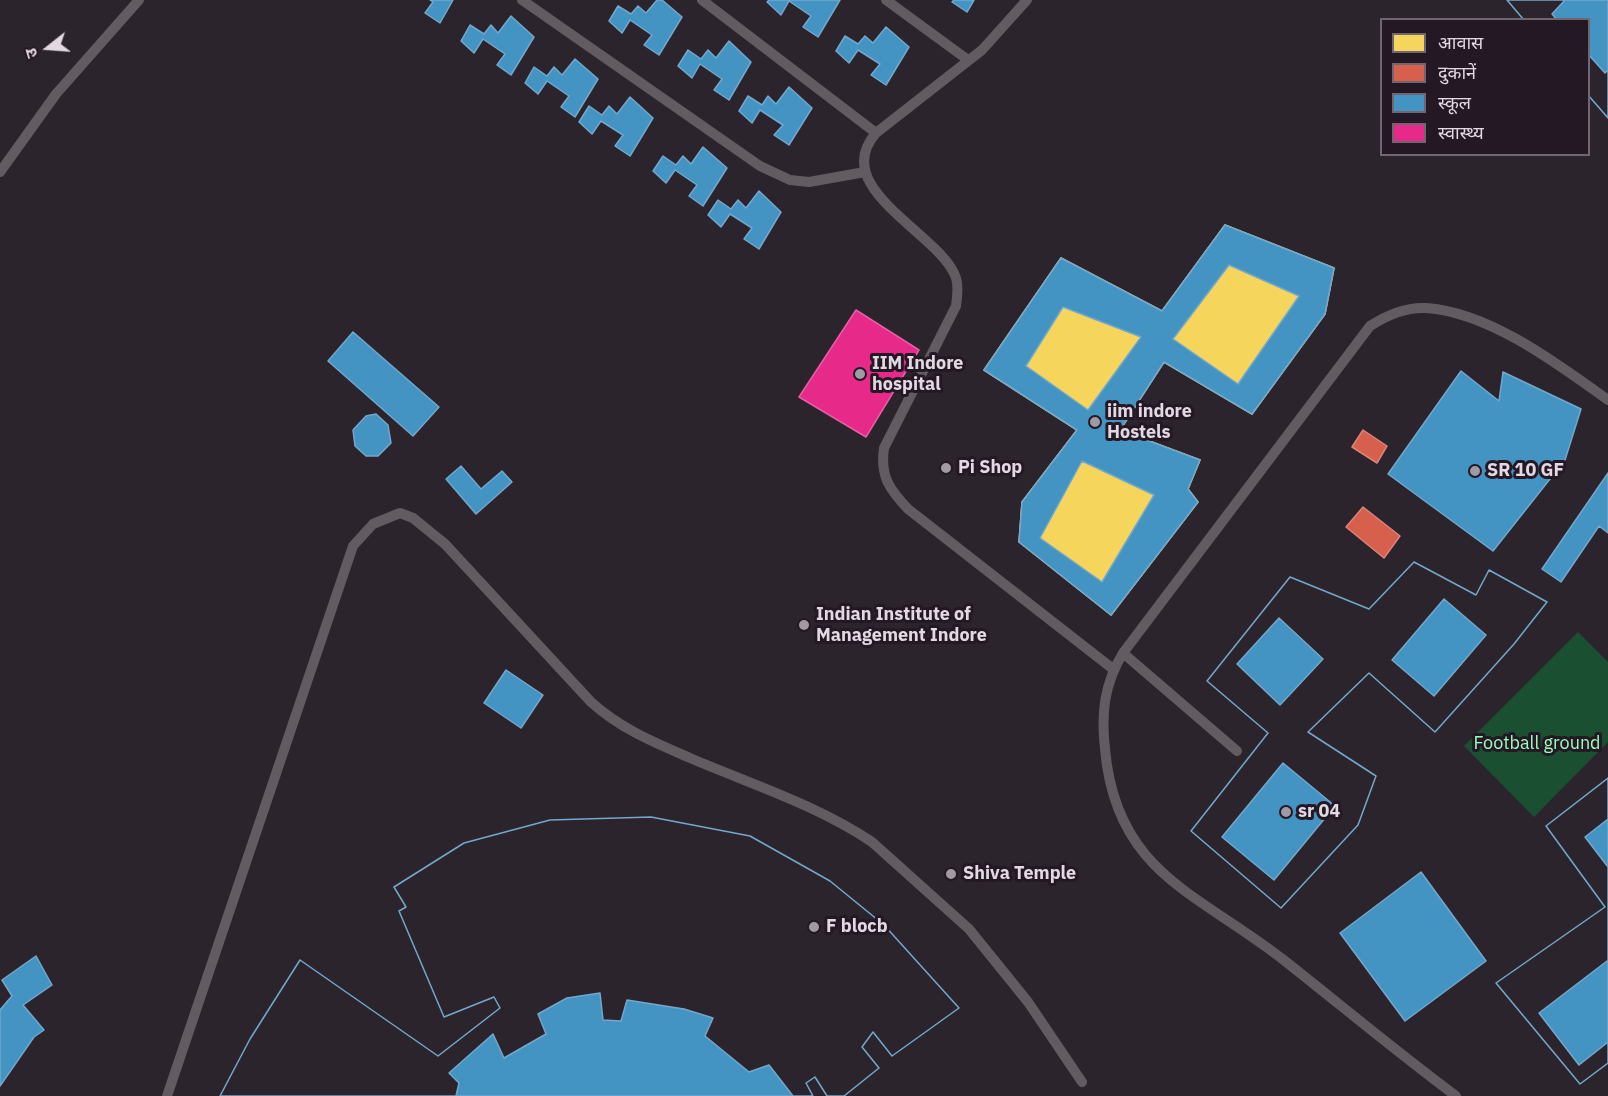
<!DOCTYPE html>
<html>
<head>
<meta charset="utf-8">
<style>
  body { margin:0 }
  #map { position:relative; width:1608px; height:1096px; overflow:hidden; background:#2c242c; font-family:"IBM Plex Sans","Noto Sans Devanagari",sans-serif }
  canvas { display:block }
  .legend { position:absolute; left:1380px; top:18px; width:210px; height:138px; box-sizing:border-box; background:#251825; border:2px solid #716571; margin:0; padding:8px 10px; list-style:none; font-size:18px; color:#e2d9e2 }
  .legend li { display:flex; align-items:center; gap:12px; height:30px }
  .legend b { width:30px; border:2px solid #716571 }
  .north { position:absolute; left:18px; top:18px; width:60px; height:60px; -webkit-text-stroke:4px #251825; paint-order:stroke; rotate:253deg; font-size:16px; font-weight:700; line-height:24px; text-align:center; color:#e2d9e2 }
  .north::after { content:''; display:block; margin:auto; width:21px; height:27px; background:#e2d9e2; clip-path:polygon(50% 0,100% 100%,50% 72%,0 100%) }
</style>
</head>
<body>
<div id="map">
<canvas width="1608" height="1096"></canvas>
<ul class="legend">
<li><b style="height:16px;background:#f6d55c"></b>आवास</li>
<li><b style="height:16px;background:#d6604d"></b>दुकानें</li>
<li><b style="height:16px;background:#4393c3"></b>स्कूल</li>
<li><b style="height:16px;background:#e7298a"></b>स्वास्थ्य</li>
</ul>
<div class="north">उ</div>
</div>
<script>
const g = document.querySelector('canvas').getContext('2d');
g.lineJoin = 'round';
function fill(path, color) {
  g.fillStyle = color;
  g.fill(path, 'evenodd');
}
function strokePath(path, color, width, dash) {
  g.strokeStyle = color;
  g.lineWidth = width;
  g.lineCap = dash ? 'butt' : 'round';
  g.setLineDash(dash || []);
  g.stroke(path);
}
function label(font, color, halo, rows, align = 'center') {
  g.font = font + ' "IBM Plex Sans",sans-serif';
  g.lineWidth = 6;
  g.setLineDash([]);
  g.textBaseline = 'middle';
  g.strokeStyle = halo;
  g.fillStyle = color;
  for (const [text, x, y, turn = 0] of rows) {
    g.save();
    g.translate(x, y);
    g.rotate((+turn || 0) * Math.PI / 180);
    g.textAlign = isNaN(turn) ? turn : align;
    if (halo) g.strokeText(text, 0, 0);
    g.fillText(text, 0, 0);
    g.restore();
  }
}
fill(new Path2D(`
  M1578 632 1608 662V742L1534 817 1464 746Z`), '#1a4f31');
const homes = new Path2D(`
  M1225 225 1334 268 1325 314 1252 414 1164 362 1120 430 1200 460 1188 489 1198 502 1111 615 1019 542 1022 502 1077 430 984 370 1061 258 1162 311Z`);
fill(homes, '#f6d55c');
strokePath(homes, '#f0d684', 1.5);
const shops = new Path2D(`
  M1465 423 1518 458 1483 520 1432 484Z
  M1363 430 1387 446 1377 463 1352 447Z
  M1363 507 1400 536 1384 558 1346 527Z`);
fill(shops, '#d6604d');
strokePath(shops, '#da847a', 1.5);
const schools = new Path2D(`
  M430 0H453L440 23 425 13 433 2Z
  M657 0H662L682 17 659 55 644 45 652 35 630 20 622 33 609 21 618 6 631 14 638 6 646 13Z
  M769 0H840L818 37 803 27 811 16 789 1 781 15 767 2Z
  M954 0H974L967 12 952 2Z
  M1507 0H1565L1552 14 1557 20H1524Z
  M1507 0H1608V118L1588 95V20H1524Z
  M511 16 534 37 511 75 497 65 505 54 483 39 474 53 461 41 470 25 484 34 491 25 498 33Z
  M886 27 909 47 886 85 871 75 880 64 858 50 849 63 836 51 845 36 858 44 865 36 873 43Z
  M729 41 751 62 729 100 714 90 722 79 700 64 692 78 678 66 688 50 701 59 708 50 716 58Z
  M1588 54 1605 73 1608 70V118L1588 95Z
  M575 59 598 79 575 117 561 107 569 96 547 81 538 94 525 83 534 67 547 76 554 67 562 75Z
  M789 87 812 108 789 145 774 135 783 125 760 110 752 123 739 111 748 96 762 105 768 96 776 104Z
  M630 97 653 118 630 156 615 146 623 135 601 121 592 134 579 122 589 106 602 115 609 106 617 114Z
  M703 147 727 168 703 206 689 196 697 185 675 170 666 183 653 171 663 156 676 165 683 156 691 164Z
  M759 191 781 212 759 249 744 239 752 228 730 214 721 227 708 215 718 200 731 209 738 200 746 208Z
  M1225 225 1334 268 1325 314 1252 414 1164 362 1120 430 1200 460 1188 489 1198 502 1111 615 1019 542 1022 502 1077 430 984 370 1061 258 1162 311ZM1229 265 1299 296 1238 384 1173 339ZM1063 307 1141 337 1088 410 1026 366ZM1082 461 1154 495 1102 582 1040 538Z
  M353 332 439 407 413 436 328 361Z
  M1461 371 1499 401 1503 372 1581 409 1565 460 1493 551 1388 474Z
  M376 414 388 425 391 443 378 456H366L355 446 353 430 366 416Z
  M461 466 481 489 502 471 512 482 476 514 446 479Z
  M1608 473V533L1599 526 1561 582 1542 569Z
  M1414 562 1476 595 1489 570 1547 602 1514 644 1435 732 1369 673 1308 732 1376 776 1358 825 1281 908 1191 831 1268 733 1207 681 1290 577 1369 609ZM1444 599 1486 635 1434 696 1392 660ZM1279 618 1323 659 1280 705 1237 664ZM1283 763 1335 806 1274 880 1222 837Z
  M1414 562 1476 595 1489 570 1547 602 1514 644 1435 732 1369 673 1308 732 1376 776 1358 825 1281 908 1191 831 1268 733 1207 681 1290 577 1369 609Z
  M506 670 543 695 521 728 484 703Z
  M1608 778V819L1585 837 1608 867V963L1607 961 1539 1013 1579 1065 1608 1042V1063L1580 1084 1496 983 1605 907 1546 826Z
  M1608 778V1063L1580 1084 1496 983 1605 907 1546 826Z
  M651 817 750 836 830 881 884 925 959 1008 892 1056 873 1032 862 1047 879 1068 844 1096H827L815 1077 806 1083 813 1096H793L769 1065 749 1072 705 1036 713 1018 684 1009 627 1000 621 1021 603 1020 600 993 567 998 538 1014 546 1034 504 1058 493 1034 449 1073 459 1083 456 1096H220L250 1039 300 960 438 1056 500 1008 494 997 444 1017 399 911 406 907 394 887 464 843 550 820Z
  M651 817 750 836 830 881 884 925 959 1008 892 1056 873 1032 862 1047 879 1068 844 1096H827L815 1077 806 1083 813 1096H220L250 1039 300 960 438 1056 500 1008 494 997 444 1017 399 911 406 907 394 887 464 843 550 820Z
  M1421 872 1486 961 1405 1021 1340 933Z
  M36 956 52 985 23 1005 44 1030 34 1037 0 1086V1010L12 996 2 980Z`);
fill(schools, '#4393c3');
strokePath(schools, '#73a8cc', 1.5);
const health = new Path2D(`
  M856 310 919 350 866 437 799 397Z`);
fill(health, '#e7298a');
strokePath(health, '#e65ea4', 1.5);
strokePath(new Path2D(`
  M522 0 760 166 790 180 809 182 865 172
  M702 0 876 133
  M886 0 968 60
  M1027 0 982 50 876 133C827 189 942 234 956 278 959 287 957 297 956 306L884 448C880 476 889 489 908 509L1113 669
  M0 172 56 94 139 0
  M1123 653 1237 751
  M167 1096 353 546 373 524 400 513 413 518 445 544 591 702C621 729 653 742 690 758 751 784 817 805 872 842L969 929 1028 1002 1082 1082
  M1456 1096C1398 1053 1342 1006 1285 961 1199 893 1116 874 1105 749 1101 714 1104 684 1123 653L1370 326C1387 315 1406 307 1426 308 1489 312 1558 364 1608 400`), '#625c62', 10);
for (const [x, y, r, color] of [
  [860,374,6,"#a29aa2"],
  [1095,422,6,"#a29aa2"],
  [946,468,6,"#a29aa2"],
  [1475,471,6,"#a29aa2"],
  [804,625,6,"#a29aa2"],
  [1286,812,6,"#a29aa2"],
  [951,874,6,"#a29aa2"],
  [814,927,6,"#a29aa2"]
]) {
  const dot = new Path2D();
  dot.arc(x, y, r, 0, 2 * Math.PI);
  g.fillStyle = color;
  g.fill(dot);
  strokePath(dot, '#251825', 2);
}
label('bold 18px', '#e2d9e2', '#251825', [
  ["IIM Indore",872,364],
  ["hospital",872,385],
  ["iim indore",1107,412],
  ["Hostels",1107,433],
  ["Pi Shop",958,468],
  ["SR 10 GF",1487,471],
  ["Indian Institute of",816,615],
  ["Management Indore",816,636],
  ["sr 04",1298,812],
  ["Shiva Temple",963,874],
  ["F blocb",826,927]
], 'left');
label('18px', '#9cfcbc', '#251825', [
  ["Football ground",1537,744]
]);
</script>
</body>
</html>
